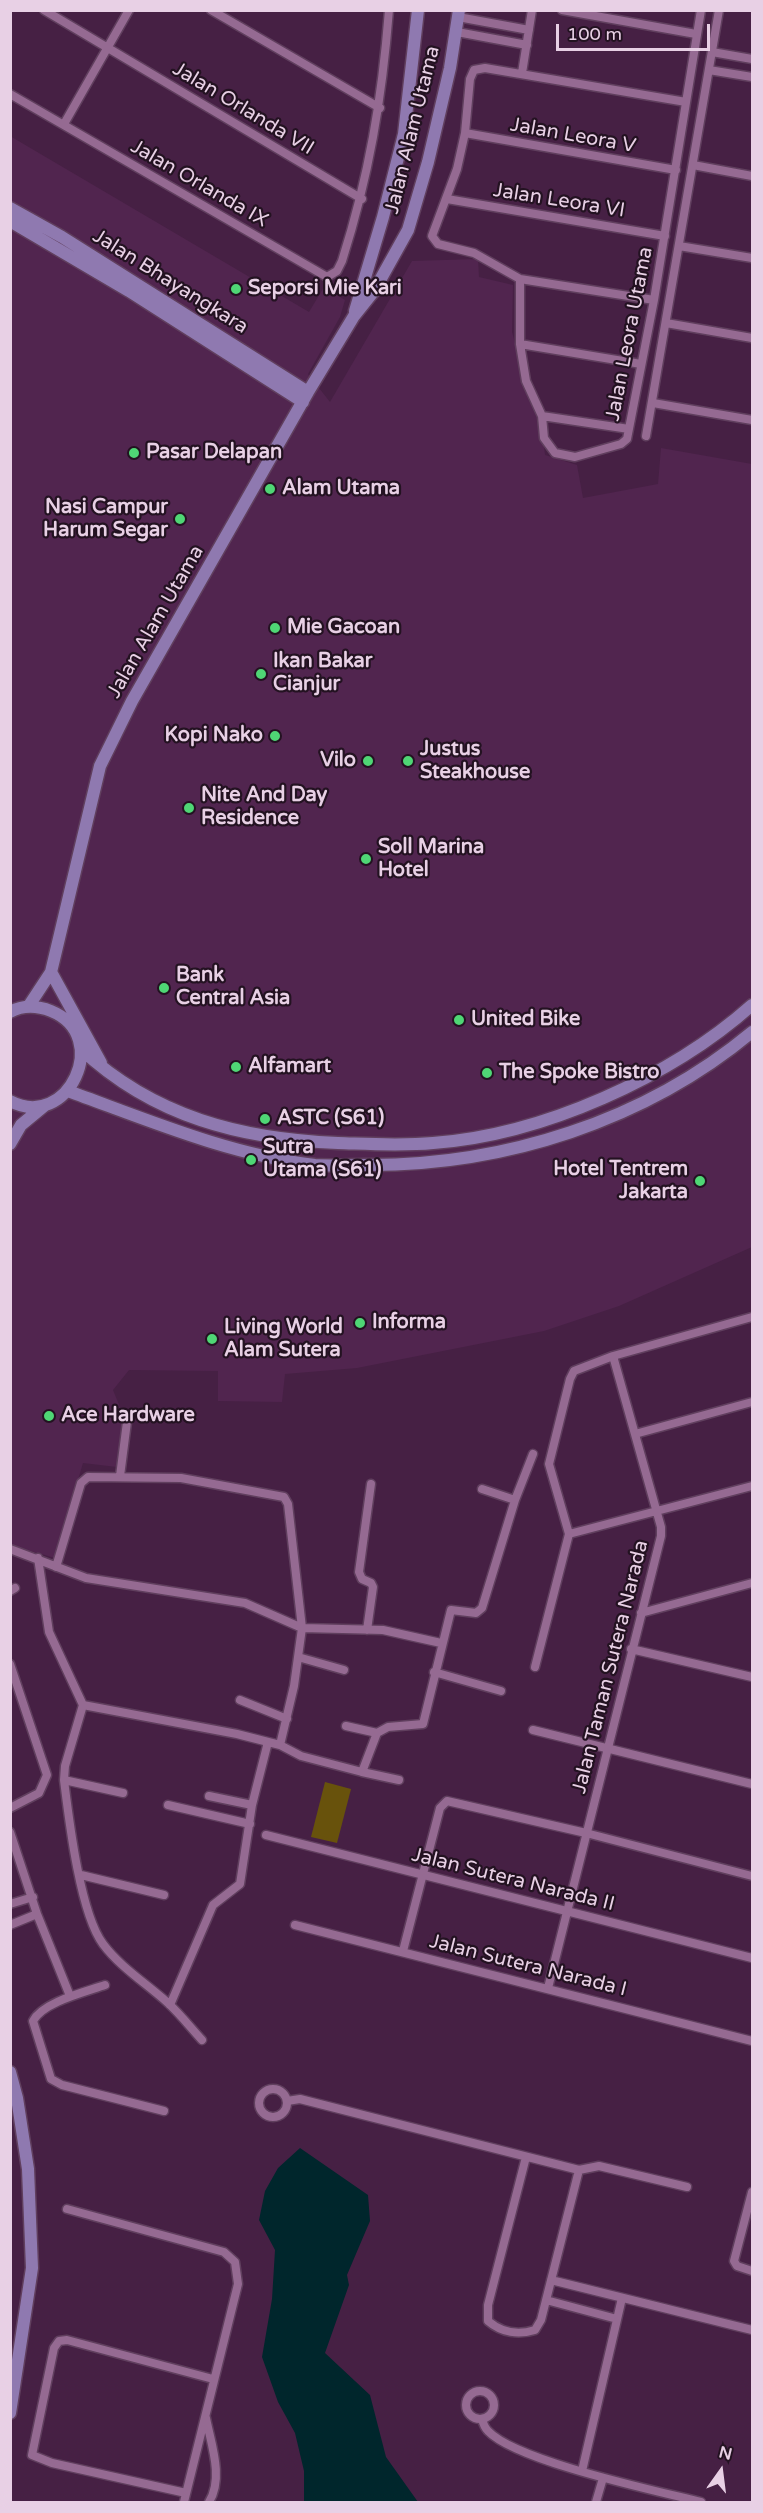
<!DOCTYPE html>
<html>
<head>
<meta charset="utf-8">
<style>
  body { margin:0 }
  #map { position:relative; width:763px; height:2513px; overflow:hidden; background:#462044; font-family:"Varela Round",sans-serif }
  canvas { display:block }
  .frame { position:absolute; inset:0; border:12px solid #e8d0e5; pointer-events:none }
  .north { position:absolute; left:691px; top:2441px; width:60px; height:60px; -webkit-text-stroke:4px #231221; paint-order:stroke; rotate:14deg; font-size:16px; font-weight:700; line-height:24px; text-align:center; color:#e8d0e5 }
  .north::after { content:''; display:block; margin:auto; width:21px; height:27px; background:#e8d0e5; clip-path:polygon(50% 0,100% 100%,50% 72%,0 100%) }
  .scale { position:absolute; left:556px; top:24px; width:154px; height:27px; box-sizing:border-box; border:3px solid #e8d0e5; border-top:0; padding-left:8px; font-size:18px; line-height:21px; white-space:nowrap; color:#e8d0e5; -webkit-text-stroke:4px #231221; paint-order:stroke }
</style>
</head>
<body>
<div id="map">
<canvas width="763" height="2513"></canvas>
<div class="frame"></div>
<div class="north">N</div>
<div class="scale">100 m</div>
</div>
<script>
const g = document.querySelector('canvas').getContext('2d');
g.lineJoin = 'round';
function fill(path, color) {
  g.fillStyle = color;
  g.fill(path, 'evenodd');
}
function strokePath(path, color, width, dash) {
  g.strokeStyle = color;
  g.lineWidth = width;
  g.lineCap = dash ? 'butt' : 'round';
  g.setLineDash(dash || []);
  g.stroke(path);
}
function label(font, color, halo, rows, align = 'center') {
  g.font = font + ' "Varela Round",sans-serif';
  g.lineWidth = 4.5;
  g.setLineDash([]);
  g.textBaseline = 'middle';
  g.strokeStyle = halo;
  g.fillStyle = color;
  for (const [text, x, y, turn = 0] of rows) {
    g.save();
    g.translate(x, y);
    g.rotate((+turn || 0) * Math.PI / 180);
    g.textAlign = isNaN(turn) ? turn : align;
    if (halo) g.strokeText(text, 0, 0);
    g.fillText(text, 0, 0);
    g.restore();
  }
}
fill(new Path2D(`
  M10 136 309 312 324 287 345 300 340 317 308 374 330 402 412 261 478 259 479 277 513 285 512 332 530 400 539 404 545 455 577 465 583 498 658 484 661 448 752 464V1247L619 1306 544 1331 357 1368 285 1374 282 1402 218 1401V1371L129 1370 113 1390 124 1417 117 1467 83 1463 55 1558 10 1545Z`), '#51254f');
fill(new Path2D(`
  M325 1782 351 1789 337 1843 311 1837Z`), '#68520c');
fill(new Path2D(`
  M300 2148 368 2195 370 2221 347 2275 349 2285 325 2353 370 2395 386 2457 418 2502H304V2471L295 2433 278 2402 262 2357 272 2299 275 2250 259 2220 265 2191 278 2168Z`), '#00262c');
const street = new Path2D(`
  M44 10 362 199
  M211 10 380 108
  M562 10 696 34
  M458 17 529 30
  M457 32 527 45
  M712 52 752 59
  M709 70 752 77
  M522 73 532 10
  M10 94 327 277 337 271 342 261C369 176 382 99 389 10
  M686 102 485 68 474 70 470 79 465 133 457 169 432 236 438 244 474 253 520 279V344L526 381 542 416 544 438 555 453 575 457 621 444 627 439 654 300 701 10
  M64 124 129 10
  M465 133 676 170
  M693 165 752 176
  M447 199 665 236
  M679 246 752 258
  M520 279 654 300
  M666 323 752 338
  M520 344 641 364
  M653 403 752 420
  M542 416 629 429
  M646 436 719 10
  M635 1434 752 1402
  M120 1476 127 1422
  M482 1489 515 1500
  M569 1534 752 1486
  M10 1549 86 1578 245 1603 302 1628 294 1686 280 1745
  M38 1558 49 1632 83 1705 237 1734 280 1745 301 1756 362 1772 377 1733 388 1727 423 1724 451 1610 476 1613 482 1608 515 1500 533 1454
  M56 1567 81 1483 88 1477 181 1478 284 1497 288 1504 302 1628 383 1630 441 1643
  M10 1591 15 1588
  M641 1613 752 1583
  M367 1630 373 1587 371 1583 362 1579 359 1572 371 1484
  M631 1649 752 1677
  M298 1657 344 1670
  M10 1664 47 1775 39 1793 10 1808
  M535 1667 569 1534 549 1464 570 1379 574 1371 613 1356 752 1317
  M434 1672 501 1691
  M240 1700 287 1719
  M83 1705 65 1766 64 1780 123 1793
  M346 1726 377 1733
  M533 1730 752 1784
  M362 1772 399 1780
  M64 1780C69 1820 80 1913 103 1944 120 1967 147 1984 168 2003 180 2014 191 2028 202 2040
  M209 1796 252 1805
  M168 1805 250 1824
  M10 1832 37 1914 70 1996
  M266 1835 752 1958
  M81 1875 164 1895
  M10 1904 33 1897
  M10 1925 37 1914
  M295 1925 752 2041
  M403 1951 440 1808 447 1801 586 1833 752 1876
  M105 1985C85 1992 43 2002 33 2021L51 2079 62 2085 164 2111
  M548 1988 661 1536V1527L613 1356
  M170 2005 213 1905 240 1884 252 1805 268 1742
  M259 2103a14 14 0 1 1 28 0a14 14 0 1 1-28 0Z
  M287 2101 300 2099 579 2170 599 2166 687 2187
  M526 2157 488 2305V2321C502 2333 519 2335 535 2330L541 2320 579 2170
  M752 2192 734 2261 737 2266 752 2271
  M67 2209 224 2252 235 2262 238 2284 184 2502
  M551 2280 752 2330
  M546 2300 617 2319
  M466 2405a14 14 0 1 1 28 0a14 14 0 1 1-28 0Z
  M206 2418C211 2444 224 2478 209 2502
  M482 2419C483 2423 485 2428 488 2431 516 2461 657 2491 701 2502
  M582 2471 622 2298
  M186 2493 52 2463 32 2455 54 2348 59 2341 67 2340 213 2379
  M596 2502 603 2478`);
const secondary = new Path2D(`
  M10 208 62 237 308 392
  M10 221 129 291 303 402
  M355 311 383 217 404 134 418 10
  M51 972 101 1063
  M28 1007 51 972 100 766 132 701 308 392 354 316 374 291 408 230 428 162 450 68 459 10
  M10 1012C23 1005 38 1006 51 1011 113 1036 68 1132 10 1101
  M81 1049C154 1117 241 1139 338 1143 370 1144 401 1146 433 1143 543 1135 671 1077 752 1005
  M68 1091C148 1120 230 1155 315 1165 332 1166 349 1165 365 1165 504 1166 645 1121 752 1032
  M10 1144 21 1125 44 1106
  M10 2072 17 2098 28 2169 32 2268 10 2413`);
strokePath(street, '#603f5e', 11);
strokePath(secondary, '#603f5e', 15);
strokePath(street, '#956a92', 8);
strokePath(secondary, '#8f79b0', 12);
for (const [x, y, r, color] of [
  [236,289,6,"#4fd675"],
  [134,453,6,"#4fd675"],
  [270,489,6,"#4fd675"],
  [180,519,6,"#4fd675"],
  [275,628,6,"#4fd675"],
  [261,674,6,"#4fd675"],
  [275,736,6,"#4fd675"],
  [368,761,6,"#4fd675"],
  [408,761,6,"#4fd675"],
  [189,808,6,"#4fd675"],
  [366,859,6,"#4fd675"],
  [164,988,6,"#4fd675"],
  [459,1020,6,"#4fd675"],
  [236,1067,6,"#4fd675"],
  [487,1073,6,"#4fd675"],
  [265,1119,6,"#4fd675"],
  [251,1160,6,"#4fd675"],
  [700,1181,6,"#4fd675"],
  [360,1323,6,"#4fd675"],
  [212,1339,6,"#4fd675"],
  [49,1416,6,"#4fd675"]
]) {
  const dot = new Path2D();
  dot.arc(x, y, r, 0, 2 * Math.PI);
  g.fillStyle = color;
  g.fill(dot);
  strokePath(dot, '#231221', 2);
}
label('20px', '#e8d0e5', '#231221', [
  ["Jalan Orlanda VII",243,109,31],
  ["Jalan Alam Utama",413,130,-76],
  ["Jalan Leora V",573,136,10],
  ["Jalan Orlanda IX",199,184,30],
  ["Jalan Leora VI",559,201,9],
  ["Jalan Bhayangkara",170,282,32],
  ["Jalan Leora Utama",630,334,-79],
  ["Jalan Alam Utama",156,622,-60],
  ["Jalan Taman Sutera Narada",611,1667,-76],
  ["Jalan Sutera Narada II",513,1880,14],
  ["Jalan Sutera Narada I",528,1966,14]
]);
label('bold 20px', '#e8d0e5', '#231221', [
  ["Seporsi Mie Kari",248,289],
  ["Pasar Delapan",146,453],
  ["Alam Utama",282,489],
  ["Nasi Campur",168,508,"right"],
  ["Harum Segar",168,531,"right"],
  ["Mie Gacoan",287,628],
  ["Ikan Bakar",273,662],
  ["Cianjur",273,685],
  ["Kopi Nako",263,736,"right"],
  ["Justus",420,750],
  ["Steakhouse",420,773],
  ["Vilo",356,761,"right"],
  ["Nite And Day",201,796],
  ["Residence",201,819],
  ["Soll Marina",378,848],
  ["Hotel",378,871],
  ["Bank",176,976],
  ["Central Asia",176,999],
  ["United Bike",471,1020],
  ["Alfamart",248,1067],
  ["The Spoke Bistro",499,1073],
  ["ASTC (S61)",277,1119],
  ["Sutra",263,1148],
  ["Utama (S61)",263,1171],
  ["Hotel Tentrem",688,1170,"right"],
  ["Jakarta",688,1193,"right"],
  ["Informa",372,1323],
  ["Living World",224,1328],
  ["Alam Sutera",224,1351],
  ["Ace Hardware",61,1416]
], 'left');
</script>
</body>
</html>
